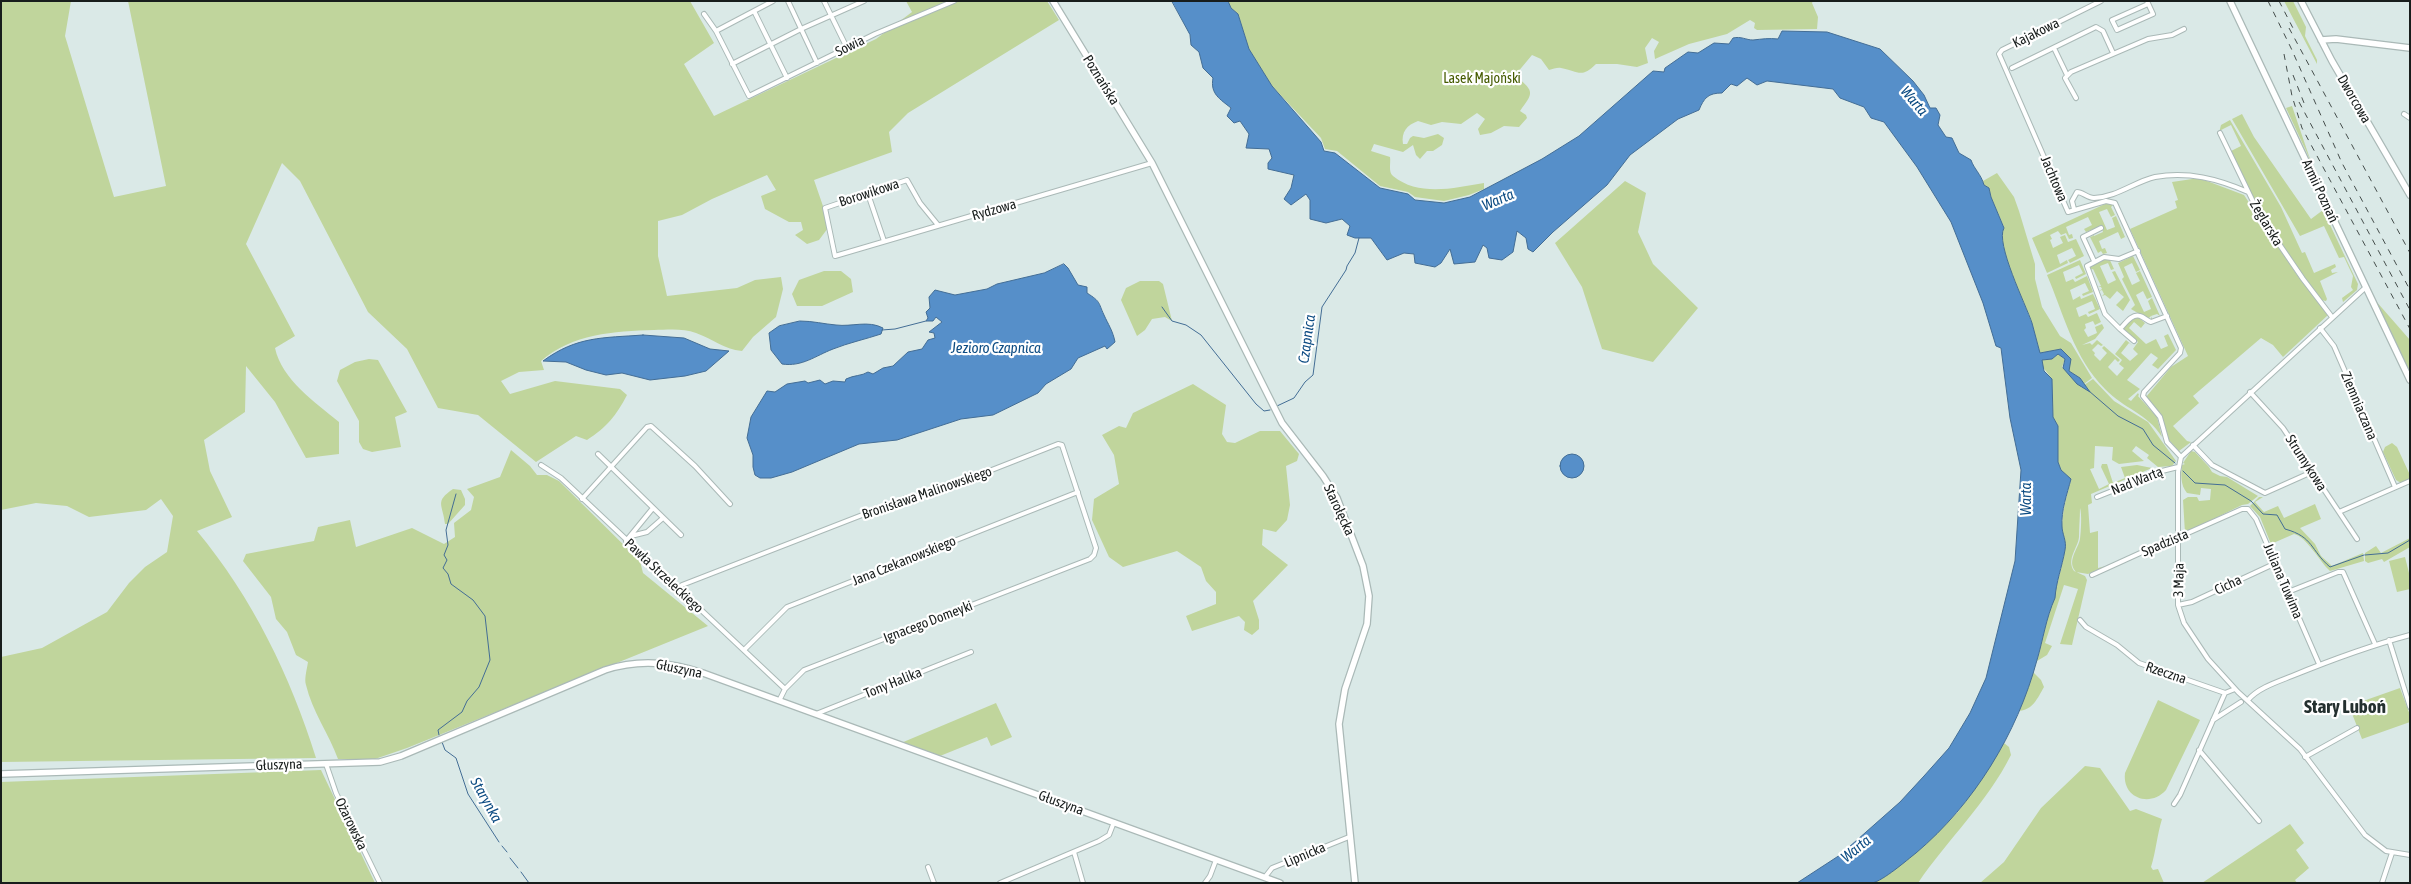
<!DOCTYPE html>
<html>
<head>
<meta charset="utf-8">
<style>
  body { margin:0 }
  #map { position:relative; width:2411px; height:884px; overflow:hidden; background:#dae9e7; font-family:"Asap Condensed",sans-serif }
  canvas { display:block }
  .frame { position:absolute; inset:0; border:2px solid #181d1c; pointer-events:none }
</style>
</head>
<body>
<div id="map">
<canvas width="2411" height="884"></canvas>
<div class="frame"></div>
</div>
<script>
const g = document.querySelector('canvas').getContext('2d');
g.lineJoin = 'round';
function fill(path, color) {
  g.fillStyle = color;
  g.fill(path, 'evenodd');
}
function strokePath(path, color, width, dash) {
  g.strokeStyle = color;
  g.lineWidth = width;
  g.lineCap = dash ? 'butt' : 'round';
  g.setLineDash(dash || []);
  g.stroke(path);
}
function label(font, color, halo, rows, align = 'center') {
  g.font = font + ' "Asap Condensed",sans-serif';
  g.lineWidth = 4.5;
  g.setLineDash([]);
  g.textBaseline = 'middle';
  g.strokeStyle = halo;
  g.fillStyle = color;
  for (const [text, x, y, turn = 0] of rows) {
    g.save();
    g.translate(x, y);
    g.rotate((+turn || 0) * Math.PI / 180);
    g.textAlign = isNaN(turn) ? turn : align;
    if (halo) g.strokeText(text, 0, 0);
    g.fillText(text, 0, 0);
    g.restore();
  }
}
fill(new Path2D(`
  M1 1H71L65 36 114 197 166 186 128 1H690L714 43 684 64 714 116 876 39 912 12 906 1H1047L1059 20 908 113 889 132 892 152 814 180 824 209 828 228 819 240 807 244 795 235 803 230 801 222H789L765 209 761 196 776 190 767 175 712 199 682 215 658 221V256L667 296 737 288 755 280 781 277 783 289 776 317 753 337 742 351C723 349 713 339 696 333 683 328 667 330 654 330 614 331 572 334 541 361L544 370 519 372 501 381 510 394 555 381 620 389 627 395C616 416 607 427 587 440L576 436 536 462 478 415 438 408 407 349 368 312 300 181 282 163 246 244 295 336 275 348C282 380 315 402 339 422V454L306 458 275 402 246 366 245 412 204 440 210 471 232 517 197 531C252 597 291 677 316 758L1 762V657L42 648 107 612 129 583 145 567 167 552 173 516 161 499 146 510 89 517 67 506 36 503 1 510Z
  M1228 1H1813L1812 3 1818 17 1817 29 1757 30 1754 28 1755 23 1750 20 1727 34 1689 44 1655 59 1654 51 1659 42 1652 38 1645 48 1648 63 1637 67 1617 64H1596C1581 79 1578 71 1561 68 1558 67 1553 69 1549 70L1541 59 1532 55 1517 73V77C1535 92 1533 93 1520 111L1526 115 1527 118 1519 127 1504 126 1491 133 1480 135 1478 129 1485 119 1477 113 1461 124 1442 122 1431 125 1418 121C1407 125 1401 132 1403 144H1407L1410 138 1413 136 1424 138 1438 134 1444 138 1442 145 1433 151H1427L1420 159 1416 155 1413 145 1403 152 1374 144 1371 151 1390 157C1391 163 1388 172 1393 176 1419 197 1454 188 1484 183V189L1469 195 1444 201 1415 197 1408 192 1380 186 1337 151 1325 149 1321 138 1272 86 1249 49 1238 14 1231 8Z
  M2284 1H2293L2306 27 2305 36 2317 60V64Z
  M2266 65 2286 108 2292 106 2309 156 2334 211Z
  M2242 114 2254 137 2311 219 2323 210 2358 284 2357 290 2343 302 2342 298 2353 290 2351 287 2353 276 2344 257 2339 258 2324 226 2300 236 2232 119Z
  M2230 120 2281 207 2302 253 2305 252 2314 273 2335 264 2336 267 2331 270 2332 273 2338 272 2320 281 2327 299 2326 301 2321 300 2259 213 2231 151 2241 146 2231 125 2221 130 2219 133 2221 125Z
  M1997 173 2014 197 2019 211 2035 264V279L2042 307 2060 336 2071 343 2092 378 2084 384 2080 378 2069 371C2066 359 2075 362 2061 349L2040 353C2037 343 2035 333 2032 323 2025 304 1995 244 2004 227L1991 197 1989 188 1984 185 1983 181Z
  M2199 178 2244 195 2297 275 2328 315 2283 357 2273 345 2261 338 2193 396 2199 403 2173 426 2187 441 2191 442 2179 451 2168 439 2160 414 2146 397 2171 367 2188 356 2130 229 2177 208 2175 201 2178 200 2172 182Z
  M1625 181 1646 193 1638 232 1653 264 1698 308 1653 362 1602 349 1582 287 1555 243Z
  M2105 204H2114L2111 207 2115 215 2111 217 2107 209 2099 212 2107 230 2115 227 2112 218 2116 216 2125 237 2121 239 2118 232 2099 241 2102 249 2105 248 2107 253 2103 254 2101 251 2098 253 2090 237 2093 236 2092 233 2094 236 2103 232 2101 226 2086 232 2084 229 2092 225 2088 217 2066 227 2069 235 2072 234 2073 238 2069 239 2066 233 2061 235 2058 231 2050 235 2052 239 2050 240 2053 248 2063 243 2060 237 2065 235 2068 242 2076 239 2084 256 2070 263 2068 260 2076 256 2072 248 2057 255 2060 264 2067 260 2068 263 2047 273 2032 238Z
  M2133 256 2140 270 2136 272 2132 263 2124 267 2132 285 2140 281 2136 273 2140 271 2152 297 2147 299 2143 291 2136 295 2144 312 2151 309 2148 301 2152 298 2160 316 2157 314 2151 316 2152 319 2151 320V316L2148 319 2131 309 2135 305 2122 279 2124 277 2118 263Z
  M2106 258H2109L2114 269 2111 270 2108 263 2100 266 2108 284 2116 280 2112 272 2115 271 2130 300 2123 311 2116 305 2124 297 2117 291 2110 299 2105 295 2102 296 2104 294 2102 290 2099 291 2102 289 2101 287H2098L2101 286 2093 269 2090 270V266Z
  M2080 260 2086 274 2076 279 2075 277 2083 273 2079 265 2063 272 2066 282 2073 279 2075 282 2087 276 2093 292 2083 296 2082 294 2089 291 2085 283 2070 290 2073 300 2080 296 2081 299 2093 294 2100 309 2089 314 2088 312 2095 309 2092 301 2076 308 2079 317 2086 314 2088 317 2097 313 2101 322 2095 325 2093 321 2085 324 2086 328 2084 330 2088 337 2097 333 2095 327 2102 324 2104 328 2095 339 2082 345 2090 343 2092 345 2097 340 2103 345 2101 346 2098 344 2092 350 2095 353 2094 355 2100 361 2107 353 2102 348 2104 346 2120 360 2118 362 2115 359 2108 367 2117 376 2124 368 2119 364 2122 360 2115 354 2126 340 2133 346 2129 343 2121 353 2130 361 2138 354 2133 349 2138 342 2123 328 2130 321 2138 317 2145 323 2141 328 2134 322 2129 328 2146 344 2156 339 2161 349 2168 346 2164 336 2168 334 2176 350 2158 369 2152 365 2158 358 2151 353 2127 380 2140 389 2128 399 2131 401 2138 393 2139 395 2138 396 2157 417 2162 437C2147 413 2124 409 2105 389 2074 358 2064 315 2047 275Z
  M824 271H841L851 279 853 292 822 306H797L792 294 799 280Z
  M1140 281H1159L1163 284 1172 321 1165 317 1152 319 1145 330 1137 336 1121 300 1126 288Z
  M2375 300 2410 340V373Z
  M2058 354 2065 359 2062 367 2082 386 2080 389 2082 387 2088 390 2084 385 2093 379 2114 401 2148 422 2176 461 2172 466 2158 467 2147 458 2149 455 2136 446 2132 451 2144 461 2119 464 2112 460 2113 447 2095 446 2094 468 2090 469 2099 489 2109 484 2101 467 2102 464H2107L2113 483 2125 478 2121 467 2137 465 2152 468 2091 494 2092 503 2088 505 2090 533 2098 531V568L2110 565 2088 574 2076 572C2066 562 2078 549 2080 539 2081 531 2082 514 2080 508 2080 518 2079 527 2079 537 2078 548 2066 559 2074 571L2085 576 2087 580 2072 645 2060 644 2078 589 2064 585 2045 643 2052 646 2047 655 2037 661C2045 624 2057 590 2064 555 2066 544 2062 535 2062 525 2063 509 2067 494 2071 480L2061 470 2058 462V426L2053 417 2052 379 2042 366V360L2052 359Z
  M369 359 378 360 407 412 395 417 401 447 372 452 363 449 359 442V421L337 381 340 370 355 362Z
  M1193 384 1226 405 1222 434 1227 442 1235 443 1260 431H1280L1299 454 1297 461 1286 466 1290 505 1287 520 1276 532 1263 529 1262 545 1288 565 1253 601 1259 620V629L1252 635 1244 630 1245 622 1239 616 1192 631 1186 616 1216 604V592L1206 581 1201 567 1177 551 1123 567 1109 557 1092 520 1094 499 1119 484 1114 455 1102 435 1119 426 1126 428 1133 413Z
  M2392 443 2397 447 2410 475V479L2401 483 2396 480 2383 452 2385 447Z
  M511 450 530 466 537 475H547L559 481 640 561 643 573 708 626 407 748 375 759H338C329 734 312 711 306 685 304 679 307 669 308 662L296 655 287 632 276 619 271 597 243 561 246 554 314 541 318 527 350 520 356 547 412 528 444 544 455 537 454 523 471 510 474 497 467 489 500 477Z
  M2191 451 2195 452 2209 467 2212 472 2220 476 2227 477 2258 496 2248 504 2242 505 2185 533 2183 500 2188 497H2197L2199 501 2210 500 2211 489 2201 488 2200 495 2187 493C2180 485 2181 473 2182 465L2185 464 2183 463Z
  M453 489 461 490 465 499V505L448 524H445C443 504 434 502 453 489Z
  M2259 497H2263L2255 502 2264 512 2278 506 2284 518 2315 504 2321 519 2300 528 2315 544 2321 556 2332 566 2363 553 2364 561 2330 571C2320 562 2306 536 2294 534L2271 544 2260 517 2250 506Z
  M2410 538V547L2384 562 2382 559 2368 563 2365 561V553L2376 546 2381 553Z
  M2405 557 2410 577V589L2397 592 2389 561Z
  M2033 672 2041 680 2044 687C2037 699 2033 710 2018 711Z
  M2400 688 2410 715V722L2362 739 2349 706Z
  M2158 700 2200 720 2166 790C2150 808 2122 798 2125 773Z
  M996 703 1012 737 991 746 987 737 940 756 901 743Z
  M2004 743 2009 747 2011 755C1987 803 1948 839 1918 883H1874L1905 861 1958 812Z
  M2085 766 2100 768 2130 811 2136 809 2162 819C2157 835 2156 851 2151 867L2153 870 2158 869 2164 883H1980L2004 862 2041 808Z
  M321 770 375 883H1V782Z
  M2290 824 2304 843 2296 850 2309 868 2295 880 2297 883H2202Z`), '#c0d59c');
const water = new Path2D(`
  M1172 1H1228L1231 8 1238 14 1249 49 1272 86 1321 142 1324 151 1335 153 1380 188 1408 194 1415 200 1444 203 1470 197 1542 159 1579 136 1653 71 1664 72 1665 68 1688 52 1698 53 1714 43 1729 44 1733 38C1741 36 1746 40 1753 40 1762 39 1769 38 1778 39L1782 31 1827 32 1880 49 1913 81 1924 95 1930 108H1936L1940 115 1938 125 1946 137 1952 138 1959 153 1971 160C1974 169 1981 174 1984 185L1989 188 1991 197 2004 228C1995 243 2026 305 2032 323 2035 333 2037 343 2040 353L2061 349 2071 359 2069 371 2080 378 2090 392 2077 384 2063 368 2065 359 2058 354 2052 359 2042 360 2044 371 2052 379 2053 417 2058 426V462L2061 470 2071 479C2067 494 2061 511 2062 526 2062 534 2067 541 2065 550 2062 567 2056 582 2055 598 2046 618 2043 640 2037 660 2017 734 1974 804 1916 853 1907 860 1883 881 1872 883 1851 884 1819 883 1797 883L1840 855 1900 802 1924 776 1949 748 1970 713 1986 678 2015 561 2021 470 2010 418 2001 348 1996 346 1983 303 1951 222 1917 167 1884 122 1871 118 1864 107 1840 98 1833 89 1767 81 1757 85 1747 78 1737 86 1731 84 1722 93C1708 93 1704 98 1699 110L1678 119 1630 155 1607 185 1553 232 1533 252 1528 249 1526 238 1517 231 1513 252 1502 260 1489 258 1487 248 1483 245 1475 262 1454 264 1450 249 1441 263 1435 267 1415 263 1414 254 1404 253 1387 260 1371 238H1355L1347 235 1350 226 1342 219 1326 223 1310 219V200L1306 194 1291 205 1284 199 1291 188 1294 175 1268 169V163L1272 158 1269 149 1246 148 1249 134 1240 121 1234 123 1227 116 1231 108C1220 99 1210 94 1213 78L1203 68 1199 52 1191 45 1190 35Z
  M1064 264 1068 268 1078 285 1087 287V293C1101 302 1098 302 1104 315 1108 324 1113 331 1115 342L1107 349 1105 346 1078 358 1071 369 1046 384 1038 393 993 415 961 419 897 440 859 444 792 472 771 478H760L755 475 753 467V455L747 438 751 417 767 391 775 392 787 384 805 381 808 383 820 380 825 384 833 381 845 382 846 379C854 375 862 376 868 372L873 374 883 368 893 366 908 352 922 349 928 340 935 338 934 333 929 332 942 322 936 317 933 321H926L928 318 926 312 930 308 929 297 935 290 955 295 987 289 997 284 1044 273Z
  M800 321C813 321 824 324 836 325 852 327 868 320 883 328L881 334C866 339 848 343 833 349 815 356 802 367 782 364L771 350 769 333 779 326Z
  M643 335 684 338 710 349 729 351 706 371 685 376 650 380 622 373 606 375 586 370 566 362 543 361C577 336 603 338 643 335Z
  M1560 466a12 12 0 1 1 24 0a12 12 0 1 1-24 0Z`);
fill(water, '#568fc9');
strokePath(water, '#436d95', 1);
strokePath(new Path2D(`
  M1162 307 1172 321 1186 325 1201 335 1256 404 1264 411 1270 410
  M882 330 895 329 926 321
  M2089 391 2118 416 2143 429 2153 445 2175 463
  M1277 406 1294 398 1305 382 1313 375 1322 307 1346 270 1347 266 1355 253 1359 238
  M2183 471 2195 483 2225 485 2251 501 2263 514 2277 515 2285 529C2314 537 2310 550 2330 567L2364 555
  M2365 555 2388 553 2410 540
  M439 735 438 730 462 712 467 701 479 687 490 660 485 616 473 600 451 584 448 574 443 568 447 560 444 555 448 545 446 530 456 494
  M442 742 445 750 456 758 468 794 499 842
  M502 846 507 852
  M510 858 518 868
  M521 872 529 883`), '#436d95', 1);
const street = new Path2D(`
  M773 1 754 11 787 78
  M788 1 817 63
  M824 1 847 48
  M2101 1 2002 50 1999 54 2068 212 2106 201 2115 203 2181 348 2180 353 2144 392 2143 396 2160 417 2167 442 2181 457
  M2147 1 2153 14 2117 30 2112 20 2148 4
  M704 14 716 31 749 96 875 34 954 1
  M716 31 754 11
  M2054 48 2067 75
  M732 64 801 29 864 1
  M2012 68 2096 27 2103 31 2113 53
  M2076 98 2065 78 2071 72 2148 39 2172 35 2184 29
  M2404 114 2410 118
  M2220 133 2260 216 2303 279 2332 317
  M868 194 884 241
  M2074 209 2072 201 2077 192C2083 192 2087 198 2094 198 2117 197 2134 182 2155 177 2188 171 2218 179 2248 192
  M938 225 920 203 907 180 825 208 835 256 1152 163
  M2138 251 2119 259 2104 257 2087 266 2105 314 2120 329C2125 324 2132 313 2140 316 2144 317 2147 321 2151 322L2167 316
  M2094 261 2083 237 2101 228
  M2366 287 2181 457 2178 472V605L2184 623 2208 659 2238 692 2300 749 2365 835 2386 851 2410 855
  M2320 328 2334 346 2395 487
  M2120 329 2134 341
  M2250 392 2283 428 2357 539
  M2193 445 2212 465 2265 493 2312 472
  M598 454 681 535
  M541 465 561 478 785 689
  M2097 497 2162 471 2178 467
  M582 499 647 427 651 426 695 466 730 504
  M2339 512 2410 481
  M631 536 647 532 663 518
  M626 541 653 508
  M2092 575 2171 539 2181 536 2242 509H2248L2256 519 2319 664
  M679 589 682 585 906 498 933 493 1058 444 1062 445 1096 548 1094 555 1090 559 804 670 785 689 779 701
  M2288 592 2338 572H2343L2375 644
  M2178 605 2192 602 2276 563
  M2080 620 2086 627 2117 645 2139 663 2225 693 2235 689
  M2389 640 2410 707
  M744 650 787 607 1078 492
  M2248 700C2258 688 2277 682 2292 676 2331 660 2369 646 2410 635
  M816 714 971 652
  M2213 720 2241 702
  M2199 750 2259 821
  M2305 757 2357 728
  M326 764 336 793 380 883
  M2174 804 2180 795 2225 693
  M1074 852 1083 883
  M928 867 934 883
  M1265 877 1272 868 1349 837
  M1000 883 1099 841 1109 835 1114 822
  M1205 883 1210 876 1216 860
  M2382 883 2392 853`);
const secondary = new Path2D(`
  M1053 1 1152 163 1282 423 1323 476 1337 498 1363 566 1369 596 1367 624 1345 689 1339 724 1355 883
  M2230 1 2410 380
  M2301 1 2332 61 2410 195
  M2321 40 2336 39 2410 48
  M1 774 380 762 401 756 605 670C639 659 670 662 703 673L1280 883`);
strokePath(street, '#aab9b7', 6);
strokePath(secondary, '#aab9b7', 8);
strokePath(street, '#fff', 4);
strokePath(secondary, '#fff', 5.5);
strokePath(new Path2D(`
  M2268 1 2291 48 2342 163 2410 290
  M2279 1 2295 32
  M2289 28 2410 253
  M2284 54 2292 96 2302 128 2410 329
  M2293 75 2306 108
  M2299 102 2410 310`), '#454d4b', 1, [6, 6]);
label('14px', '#181d1c', '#fff', [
  ["Kajakowa",2036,33,-26],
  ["Sowia",850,46,-26],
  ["Poznańska",1101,80,58],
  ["Dworcowa",2354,99,60],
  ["Jachtowa",2054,179,67],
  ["Armii Poznań",2320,191,65],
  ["Borowikowa",869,193,-18],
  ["Rydzowa",994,210,-16],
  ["Żeglarska",2266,223,59],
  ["Ziemniaczana",2359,406,67],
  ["Strumykowa",2306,463,57],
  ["Nad Wartą",2137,481,-22],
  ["Bronisława Malinowskiego",927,493,-19],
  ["Starołęcka",1339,510,65],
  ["Spadzista",2165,543,-23],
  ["Jana Czekanowskiego",904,561,-22],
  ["Pawła Strzeleckiego",664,576,43],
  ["3 Maja",2179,580,-89],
  ["Juliana Tuwima",2283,581,67],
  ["Cicha",2228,585,-25],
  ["Ignacego Domeyki",928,622,-21],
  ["Głuszyna",679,669,12],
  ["Rzeczna",2166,673,19],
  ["Tony Halika",893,683,-22],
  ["Głuszyna",279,765,-2],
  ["Głuszyna",1061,803,20],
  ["Ożarowska",351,824,64],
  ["Lipnicka",1305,855,-23]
]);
label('14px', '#455b00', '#fff', [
  ["Lasek Majoński",1482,79]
]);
label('italic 15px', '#0d4c83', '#fff', [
  ["Warta",1914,101,50],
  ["Warta",1498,200,-23],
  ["Czapnica",1307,339,-82],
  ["Jezioro Czapnica",996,348],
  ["Warta",2026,499,-90],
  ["Starynka",486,800,61],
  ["Warta",1856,849,-39]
]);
label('bold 19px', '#24302f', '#fff', [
  ["Stary Luboń",2345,707]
]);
</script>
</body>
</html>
